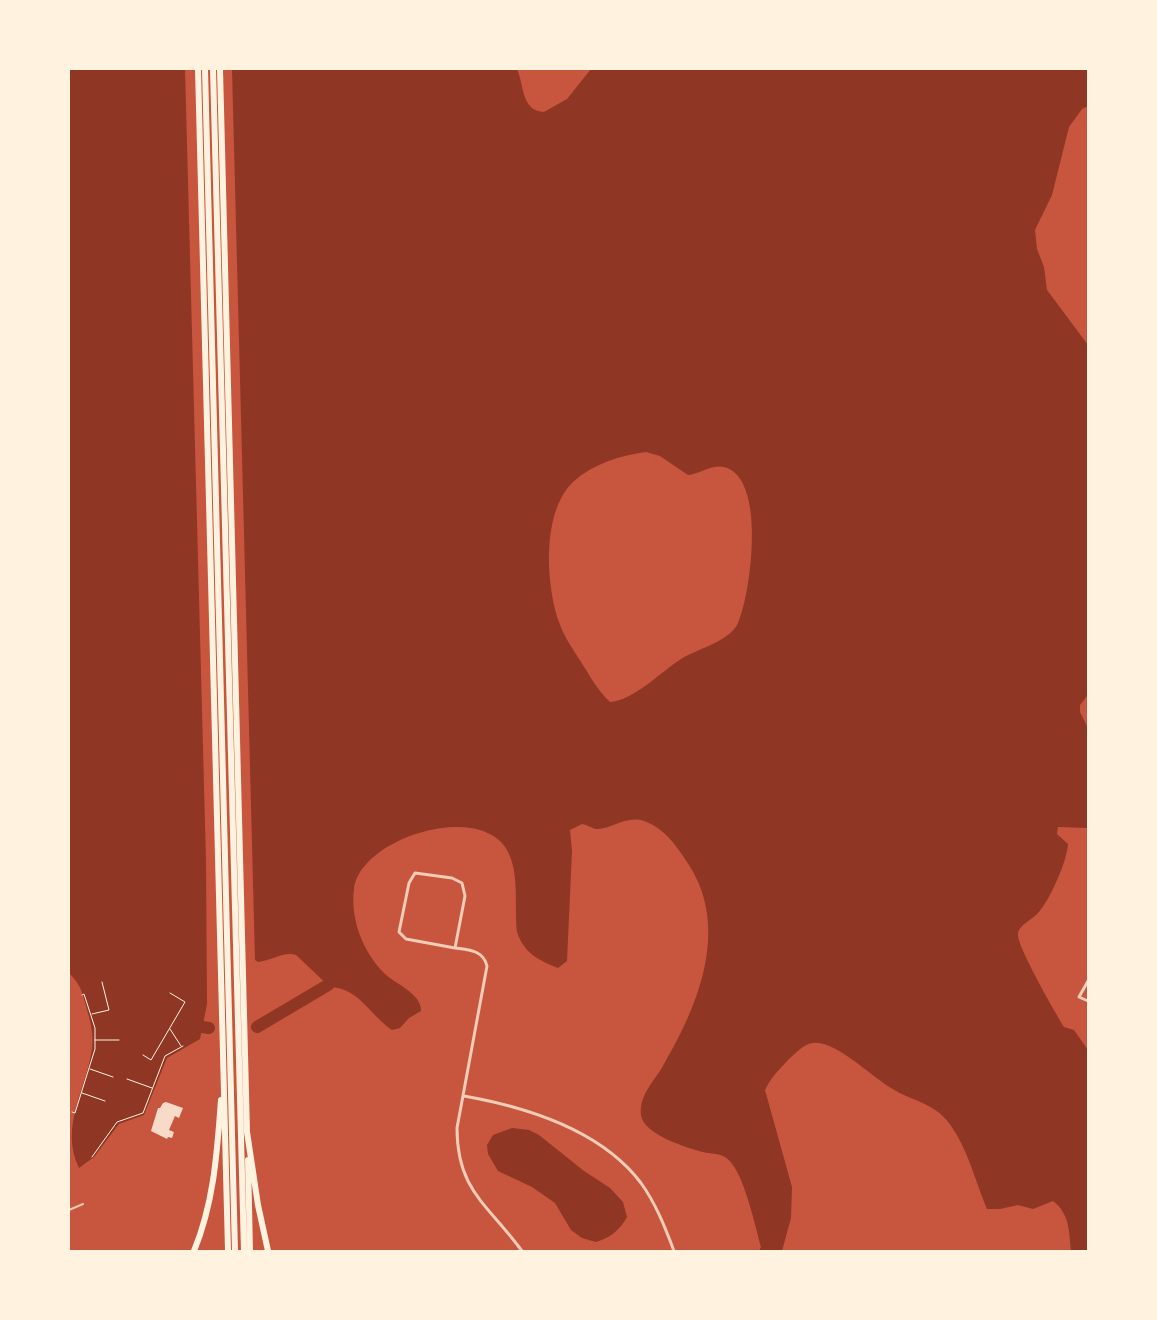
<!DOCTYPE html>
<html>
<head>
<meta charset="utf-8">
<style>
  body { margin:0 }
  #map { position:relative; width:1157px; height:1320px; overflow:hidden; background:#c8553d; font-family:Quicksand,sans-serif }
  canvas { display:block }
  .frame { position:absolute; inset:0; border:70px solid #fff3e0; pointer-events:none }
</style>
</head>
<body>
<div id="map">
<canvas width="1157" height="1320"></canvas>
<div class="frame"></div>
</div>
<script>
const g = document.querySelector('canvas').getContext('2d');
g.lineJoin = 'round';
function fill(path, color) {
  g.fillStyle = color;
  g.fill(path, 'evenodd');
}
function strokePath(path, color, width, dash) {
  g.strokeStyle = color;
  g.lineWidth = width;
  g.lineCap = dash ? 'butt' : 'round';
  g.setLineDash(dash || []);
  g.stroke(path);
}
fill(new Path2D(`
  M69 69H185L206 861 207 1004 200 1039 167 1058 144 1115 119 1124 94 1157 79 1168C59 1126 87 1089 92 1048 94 1033 90 1020 86 1006 82 991 80 984 69 973Z
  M232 69H517C524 84 521 111 544 112L567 99 591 69H1088V106L1082 109 1069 127 1052 195 1035 230 1037 249 1044 267 1047 290 1088 345V695L1080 705V712L1088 728V828L1058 827 1057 834 1068 844C1067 861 1050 900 1038 913 1032 920 1018 925 1018 935 1018 948 1055 1012 1064 1027L1074 1030 1088 1050V1251H1071C1069 1232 1070 1214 1053 1201L1033 1209 1018 1205 1000 1209H987C975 1180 968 1149 949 1123 933 1102 911 1101 891 1088 872 1077 835 1040 813 1043 803 1044 795 1054 788 1060 779 1070 771 1077 765 1090L792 1187 791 1218 782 1251H759L761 1247C755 1226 743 1167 725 1157 718 1153 711 1154 703 1152 687 1148 643 1134 641 1115 639 1094 655 1081 664 1064 698 1006 730 929 689 865 678 848 665 828 644 821 625 815 611 830 596 829 592 828 587 825 582 824L570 830 572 851 567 961 558 968C538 960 524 953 517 932 514 906 520 873 507 850 479 801 360 838 354 889 350 919 363 951 383 972 394 984 422 993 421 1011L409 1018 400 1028 392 1030C369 1014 359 988 330 987L296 955C284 951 271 961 258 962L255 960ZM646 452 660 456 688 475C700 474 711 464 724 467 767 477 751 594 738 623 729 642 699 648 681 659 662 671 633 701 610 702 598 691 590 676 581 662 573 649 564 637 559 622 546 585 541 511 574 481 593 464 621 455 646 452Z
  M512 1128 529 1130 539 1135 584 1171 610 1188 623 1202 627 1217C620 1230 610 1238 596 1242L582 1238 571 1230 555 1203 532 1187 498 1171 488 1154 487 1145 493 1135Z`), '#8f3625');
strokePath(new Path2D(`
  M194 1018 196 1026 209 1028
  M257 1027 328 985 338 972`), '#8f3625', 12);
fill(new Path2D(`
  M166 1102 183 1108 179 1118 175 1116 169 1130 174 1132 172 1138 168 1137 167 1139 151 1131 158 1108H160L163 1103Z`), '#f7dbc8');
strokePath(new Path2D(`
  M92 1014 109 1010 102 982
  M170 1029 181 1046
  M95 1040H119
  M143 1055 151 1060 185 1002 170 993
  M90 1069 113 1077
  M127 1079 152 1088
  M82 1093 105 1101
  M72 1112 75 1113 95 1049V1028L84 994 82 995
  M92 1157 117 1122 143 1113 165 1056 183 1046`), '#fff3e0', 1);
strokePath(new Path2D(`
  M69 1210 83 1204`), '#f1ccb7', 2);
strokePath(new Path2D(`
  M415 873 452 878 462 883 465 896 455 948 406 939 399 932 409 883Z
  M455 948C469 950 483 950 487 966L457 1128C457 1191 488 1204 522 1251
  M1088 981 1079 997 1088 1001
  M464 1096C526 1107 601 1130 641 1183 656 1204 665 1227 674 1251`), '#f1ccb7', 3);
strokePath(new Path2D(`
  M198 69 228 1251
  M205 69 235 1251
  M213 69 244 1251
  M220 69 247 1132 258 1205 268 1251
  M248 1160 250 1251
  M194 1251C214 1202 217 1153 221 1100`), '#fff3e0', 6);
</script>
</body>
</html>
